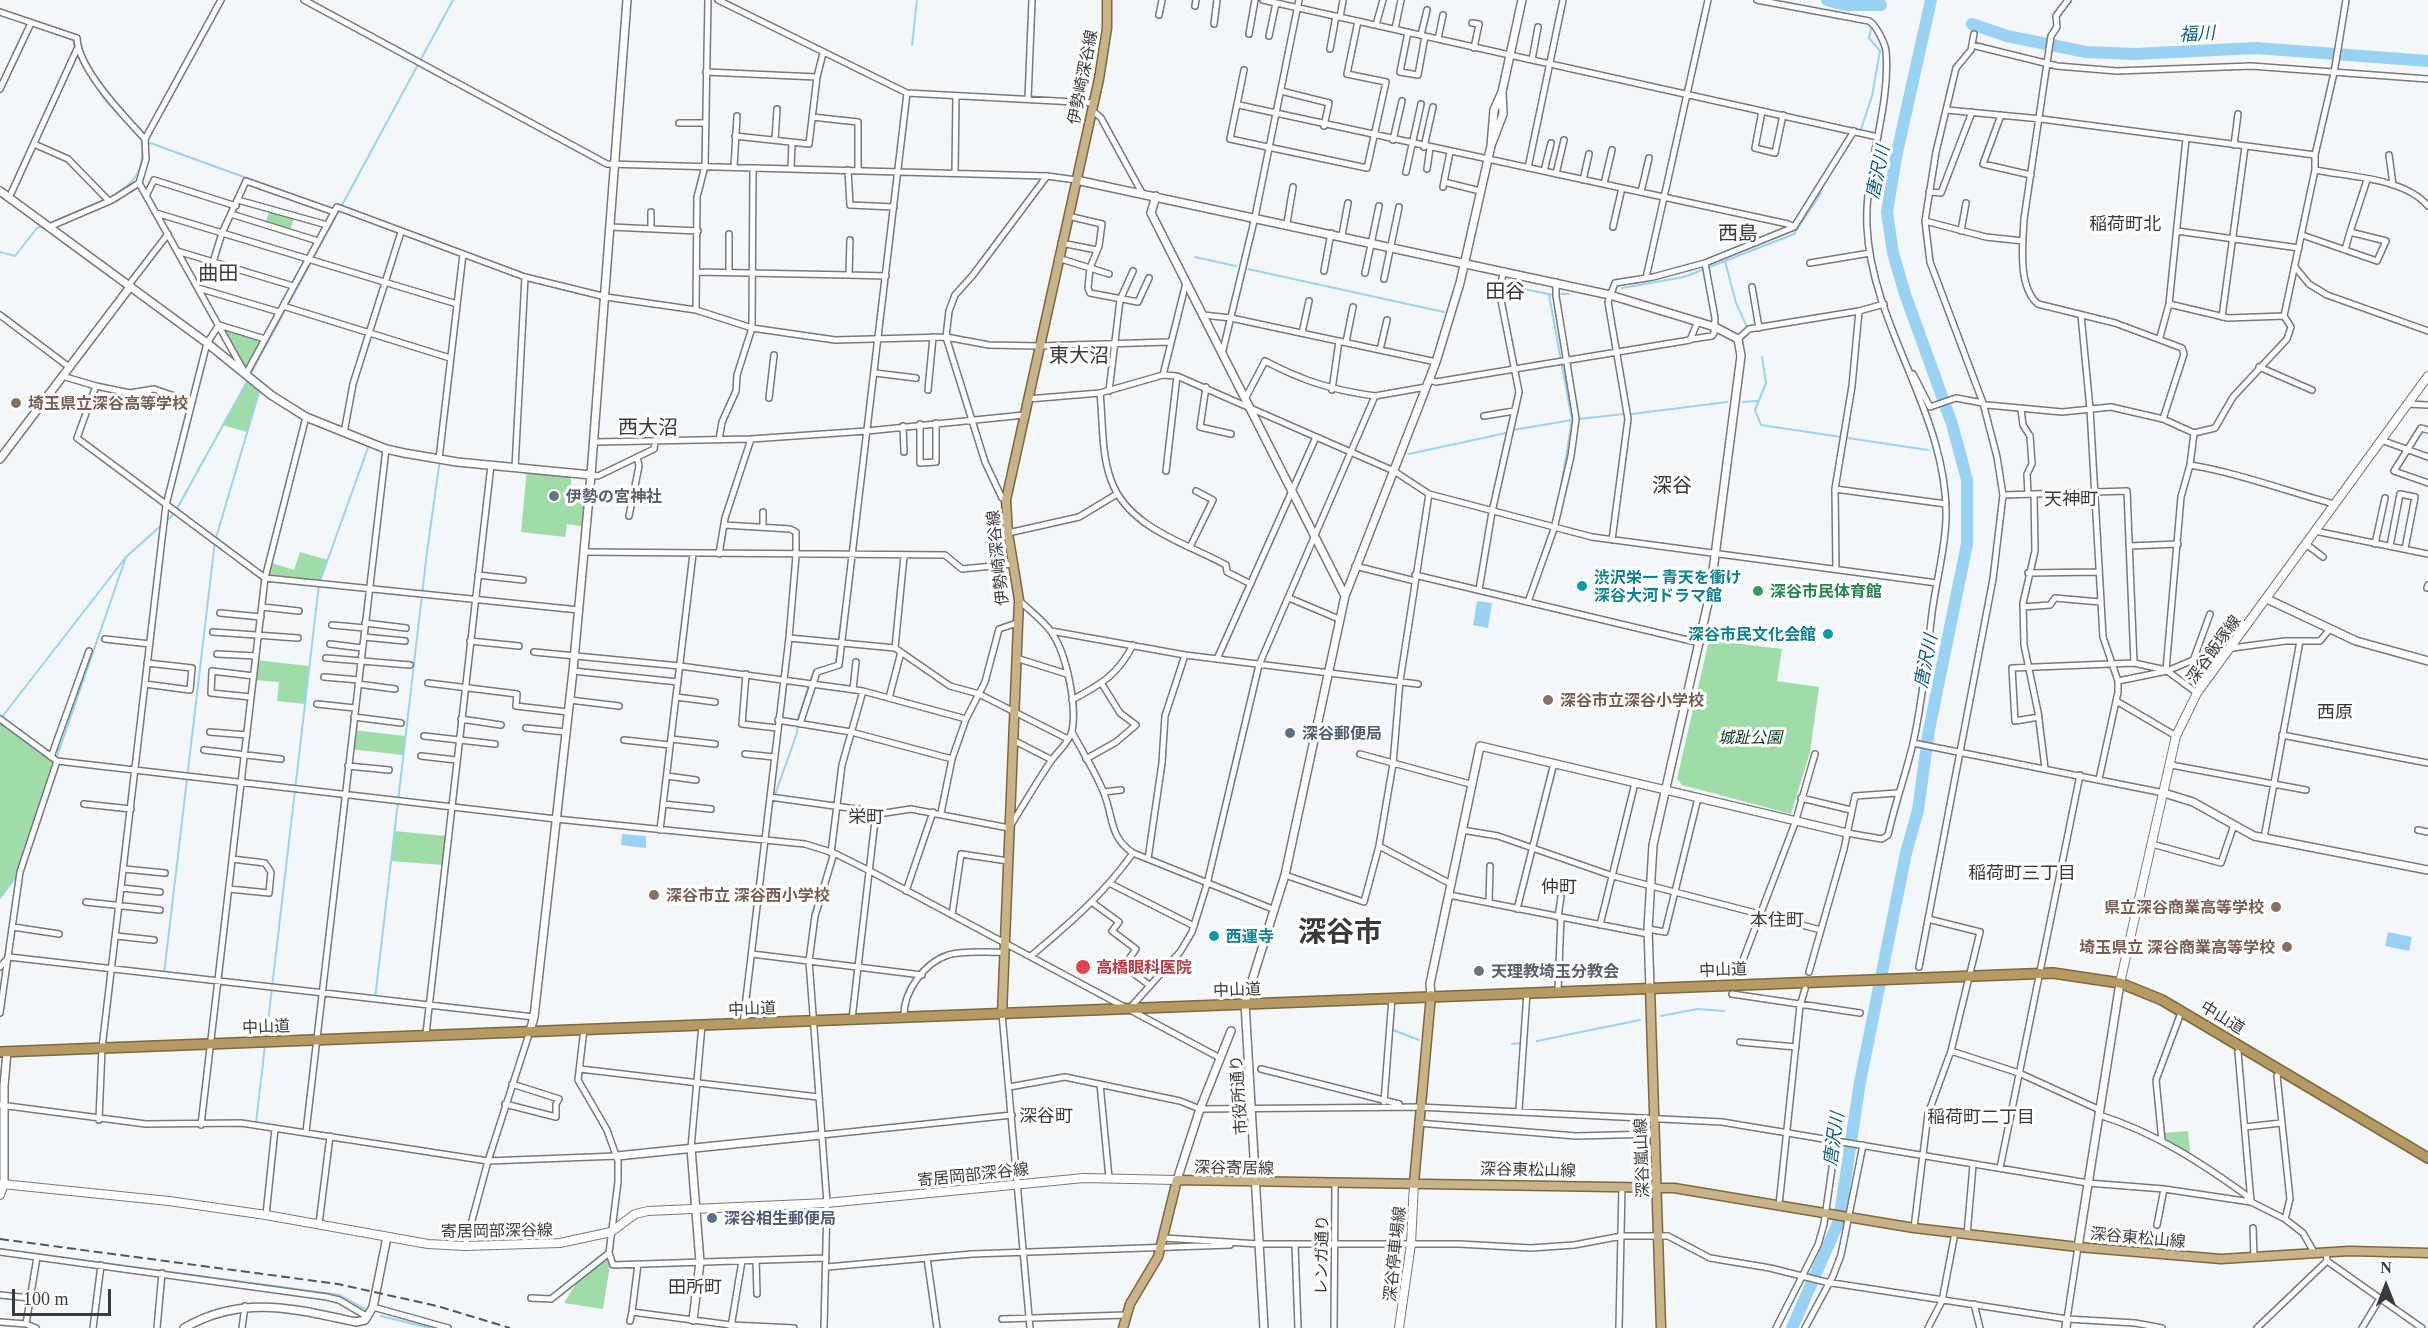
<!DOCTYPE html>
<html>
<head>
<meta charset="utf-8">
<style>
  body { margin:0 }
  #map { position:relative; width:2428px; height:1328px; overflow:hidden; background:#f4f7fa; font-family:Georgia,serif }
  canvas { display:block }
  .north { position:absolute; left:2356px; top:1256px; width:60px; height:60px; -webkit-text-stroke:4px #fff; paint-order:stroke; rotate:0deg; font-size:16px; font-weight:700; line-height:24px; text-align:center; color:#393a3b }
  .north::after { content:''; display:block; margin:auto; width:21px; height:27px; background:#393a3b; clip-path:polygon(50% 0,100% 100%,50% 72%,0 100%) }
  .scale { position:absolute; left:12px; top:1289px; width:99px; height:27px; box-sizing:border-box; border:3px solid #393a3b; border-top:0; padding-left:8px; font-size:18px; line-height:21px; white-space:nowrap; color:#393a3b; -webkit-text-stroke:4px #fff; paint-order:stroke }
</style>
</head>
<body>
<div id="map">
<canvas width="2428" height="1328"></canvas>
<div class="north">N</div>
<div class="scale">100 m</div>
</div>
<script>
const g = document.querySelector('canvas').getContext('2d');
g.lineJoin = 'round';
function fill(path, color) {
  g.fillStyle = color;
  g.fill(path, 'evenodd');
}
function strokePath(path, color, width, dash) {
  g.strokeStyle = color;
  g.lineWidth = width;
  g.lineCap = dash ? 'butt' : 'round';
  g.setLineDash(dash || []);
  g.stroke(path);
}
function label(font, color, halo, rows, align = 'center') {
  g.font = font + ' Georgia,"Noto Sans JP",serif';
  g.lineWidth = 6;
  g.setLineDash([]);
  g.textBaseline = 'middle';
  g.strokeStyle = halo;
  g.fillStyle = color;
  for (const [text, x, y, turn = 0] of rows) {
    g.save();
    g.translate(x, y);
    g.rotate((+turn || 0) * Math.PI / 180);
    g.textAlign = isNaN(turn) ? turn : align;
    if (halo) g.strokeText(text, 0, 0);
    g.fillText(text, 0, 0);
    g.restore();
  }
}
fill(new Path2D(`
  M270 209 295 216 289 232 265 224Z
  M219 325 265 339 246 374Z
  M249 377 261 387 247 432 222 425Z
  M527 469 571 473V490L589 493 586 527 567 524 565 537 521 532Z
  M300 552 328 560 319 584 265 578 269 562 294 570Z
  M1709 640 1782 649 1777 681 1819 687 1810 752 1791 814 1682 785 1677 779Z
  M256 660 309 666 305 704 277 701 279 682 253 680Z
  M0 719 57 761 20 872 0 899Z
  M353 730 405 736 403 755 350 749Z
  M394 831 446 836 443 865 391 861Z
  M2188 1131 2190 1151 2188 1153 2164 1140 2163 1133Z
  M605 1259 610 1260V1265L603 1309 564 1303 579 1279Z`), '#a0dca8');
fill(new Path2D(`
  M1477 601 1492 603 1488 628 1473 625Z
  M622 834 646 836V848L621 845Z
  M2388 932 2412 937 2409 951 2385 946Z`), '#9ad2f3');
strokePath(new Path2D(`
  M1874 10V0
  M20 21 73 40 75 50
  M912 45 917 0
  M77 55 83 65
  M94 83 104 99 142 140
  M1861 129 1872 96 1880 51 1869 38 1871 28
  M112 197C137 180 144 172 142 140L313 202
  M48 224 106 199
  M0 252 15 256 37 228 43 226
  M1195 257 1236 266
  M1725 261 1736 303 1747 327
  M1248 269 1444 312
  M1505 285 1553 295
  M1622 288 1684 277 1794 234 1821 193
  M1558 294H1569
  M1549 295 1572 420 1560 493
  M1762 357 1766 383 1755 410 1761 425 1928 450
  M250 375 453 0
  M1743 402 1757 401
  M1632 414 1727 402
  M1579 419 1624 414
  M1513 430 1572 420
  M1409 454 1506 433
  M2 717 126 557
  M772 803 797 733 798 718 814 670 836 663 842 613
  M0 898 15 878 126 557 174 514 248 380
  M164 974 215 541 260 389
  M375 999 427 552 440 459
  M1661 1016 1697 1009 1724 1011
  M747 1018 750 991
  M1393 1030 1419 1040
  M266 1039 319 584 369 445
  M1537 1041 1640 1020
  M1512 1044 1521 1043
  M256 1123 265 1045
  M0 1249 340 1295 367 1310
  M381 1316 430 1328`), '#9ad2f3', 2);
strokePath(new Path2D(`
  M1827 0 1845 5H1881
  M1972 24 2007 36 2086 52 2135 54 2256 48 2428 61
  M1792 1328 1839 1221 1860 1082 1906 853 1918 810 1929 730 1967 544V480L1952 424 1905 294 1893 253 1887 212 1896 157 1931 0`), '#9ad2f3', 12);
const minor = new Path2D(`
  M304 0 607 164 1047 176 1076 180
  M718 0 907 93 1094 103
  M1263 0 1878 137
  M1757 0 1869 21C1876 25 1885 43 1886 51 1891 109 1864 169 1867 227 1872 329 1949 416 1946 519 1945 551 1936 581 1932 613 1927 655 1923 697 1914 739 1907 771 1895 803 1888 835L1882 839 1847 833
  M2068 0 2056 16 2057 27 2051 36 2024 219C2023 243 2017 286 2038 304L2115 323 2182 348 2184 354 2163 419
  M1195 6 1196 0
  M0 12 77 38C78 69 124 116 145 139
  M1159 15 1162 0
  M1340 17 1343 0
  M1472 23 1479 24 1474 48
  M1214 24 1217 0
  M1376 25 1383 0
  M1395 29 1401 0
  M1408 32 1400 72 1418 75 1425 36
  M1249 34 1255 0
  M1421 35 1427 10
  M1269 36 1276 3
  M1438 39 1443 15
  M1972 45 2057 66 2117 71 2251 66 2428 79
  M1330 49 1336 16
  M1532 60 1538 27
  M1244 70 1230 139 1367 168 1386 82 1347 74 1358 21
  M706 72 817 77
  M0 89 31 23
  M1281 91 1329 103 1324 126
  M1028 99 1032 0
  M1239 105 1788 224 1794 227
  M1092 110 1101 118 1142 193
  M1947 110 2041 119 2315 155
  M1762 111 1755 148 1775 153 1783 115
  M2001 115 1983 164 2031 175
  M812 117 858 122V170
  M679 123H705
  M735 136 809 144 817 77 823 53
  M775 140 777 109
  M1393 140 1402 101
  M34 144 68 159 109 201
  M2234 145 2238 114
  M1424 147 1433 107
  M2389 155 2393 185
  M734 167 737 116
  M1528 168 1563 0
  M791 169 792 142
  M1427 169 1430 148
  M848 170 850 205 894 207
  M2315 170C2350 177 2405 178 2428 206
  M1544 171 1551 143
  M1406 172 1421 104
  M955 173 956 96
  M1556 174 1564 140
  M1583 180 1589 154
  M1444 182 1480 191
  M139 183 245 373
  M1604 184 1612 150
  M1443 187 1450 152
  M1641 192 1649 158
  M1929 192 1941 193 1972 112
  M146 196 154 180 236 206
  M9 198 77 49
  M238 200 327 225
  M156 213 457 304
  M231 214 318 241
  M1068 216 1102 224 1099 246 1090 268 1109 274
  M1925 221 1986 237 2023 241
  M1287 223 1293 187
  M49 227 112 200 139 183 146 159 145 139 221 0
  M610 227 698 231
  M651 227V212
  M1613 227 1622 188
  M1961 231 1966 203
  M2177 231 2299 248
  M2350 232 2367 180
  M1342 235 1348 203
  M2302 235 2377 261 2386 241 2350 232 2345 250
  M1061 243 1097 250
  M177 251 293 286
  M1058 258 1090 268 1088 288 1090 293 1138 302 1149 278
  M213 262 222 233 246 181 334 212
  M1810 263 1870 253
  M2295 267 2309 284 2327 295 2428 331
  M1324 271 1331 233
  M697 272 849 275 850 240
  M729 272V234
  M1365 273 1379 206
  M849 275 886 276
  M1646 278 1708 0
  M1384 279 1399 207
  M128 286 168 234
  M1752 287 1759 328
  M198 288 279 312
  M2169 304 2228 318 2284 316
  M283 306 450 358
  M696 310 697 197 705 166 708 0
  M0 315 69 367
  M1203 315 1231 318 1436 362
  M2081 315 2090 409 2103 637 2118 681V692L2099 779
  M2222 317 2245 147
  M1302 333 1309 301
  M2160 337 2169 304 2186 139
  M1692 339 1712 336 1714 333 1715 318 1705 263
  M1738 339 1749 329 1859 311 1884 304
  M1346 342 1353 307
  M1380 350 1387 320
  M1222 354 1255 217 1299 0
  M2259 367 2312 390
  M875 373 916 378
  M246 374 337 207 525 277 606 297 696 310 752 328 835 340 946 337 989 345 1039 346 1169 342
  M1913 374 1930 407 1956 398 1983 403
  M1163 375 1186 283
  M62 376 96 386 77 438 265 578 579 610
  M1429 380 1436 382 1690 340 1698 321
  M96 386 130 393 154 389 192 402
  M1206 387 1200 427 1231 434
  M928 390 933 337
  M1332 390 1339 341
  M1109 391 1120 300 1133 271
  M1100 393C1103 420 1101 453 1111 480 1128 528 1186 543 1226 565L1227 572 1251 584
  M769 398 774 355
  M1028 399 1100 393 1163 375 1177 376 1394 471 1429 494 1592 537 1937 583
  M1245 399 1265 361C1303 381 1332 390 1375 396
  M2407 404 2428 405
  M1987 405 2062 412 2111 407 2163 419 2194 433 2215 428 2233 397 2287 339 2291 327 2284 316 2315 170V155L2334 73 2346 0
  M2021 409 2023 425 2030 436 2032 464 2027 474 2028 494
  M1484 416 1514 411
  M920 424V463L936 462V423
  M903 426 904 452
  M2428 430 2421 428 2394 471 2428 483
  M344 433 353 384 401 232
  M719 440 722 422 736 391 737 375 752 328 753 168
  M2381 440 2428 457
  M595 442 751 439 867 431 1024 415
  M439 459 463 254
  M2190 465C2239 473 2286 491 2334 504
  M515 468 525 277
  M1166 471 1177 376
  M591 475 598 476 654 449 655 441
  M1835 489 1946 504
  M2034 494 2035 551 2023 603 2024 645 2038 712 2045 768
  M2003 495 2127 491 2134 663
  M1006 500 1002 498 985 462 946 337 949 311 955 295 973 275 1047 176
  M763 512V527
  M629 516 639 466 637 457
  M724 525 790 529 796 532V556L789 638 743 1024
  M2315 531 2428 554
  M1008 533 1079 517 1117 494
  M1612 540 1628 419 1608 302 1615 283 1653 277 1705 263 1794 227 1854 131
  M2306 544 2323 557
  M2375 544 2385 498
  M2129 546 2178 544
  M2390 546 2400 494 2415 497 2405 549
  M1190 547 1213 500 1196 491
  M584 552 945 555 962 569 1013 564
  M719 554 725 518 751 439
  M1355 566 1415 581
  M1836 569 1835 489 1852 386 1859 311
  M2028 573 2098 572
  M478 575 523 580
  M1415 575 1700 643
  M2427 588 2428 585
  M1479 590 1492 512 1519 392 1499 290 1504 271
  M1289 598 1339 619
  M1528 602 1554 529 1571 456 1576 419 1556 296V282
  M262 607 299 611
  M2023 607 2050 605 2055 598 2100 602
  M220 613 261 617
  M365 623 406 628
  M332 625 365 628
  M1051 631 1185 655 1418 684
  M213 632 298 638
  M364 637 405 641
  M789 638 895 648 950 686 979 694 1068 739
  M105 639 150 644
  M470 641 519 646
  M330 644 362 648
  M895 648 904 556
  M534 652 680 666 863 691 966 719
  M217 654 256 656
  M326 658 410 665
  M1016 658 1067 674
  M2194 658 2210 614
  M1217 659 1316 437
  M2166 670 2181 497 2190 465 2194 433
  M573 671 678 682
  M746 674 742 724 777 728
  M324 677 359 680
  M2118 681 2167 671 2217 650 2285 641H2320L2329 630
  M428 683 517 694 516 706 568 712
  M145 684 190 690 192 668 147 663
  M358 684 395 689
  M853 689 856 662
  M251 697 211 693 212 671 254 676
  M676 697 715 702
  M889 698 901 652
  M570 700 619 706
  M1072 700C1101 684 1117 676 1133 645
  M2118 702 2176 736
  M317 704 355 708
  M354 717 401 723
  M2039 717 2015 721 2012 668 2134 663 2166 670 2197 693
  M0 719 57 761 556 819 805 844 834 853 870 871 1220 1058
  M461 719 501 725
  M778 720 851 732 952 759
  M800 724 817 672 839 665 907 93
  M526 728 566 732
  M210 732 247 735
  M1072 732C1082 751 1095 771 1103 791 1114 816 1108 836 1133 853L1275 910
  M2282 735 2428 763
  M424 736 495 744
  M671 739 715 744
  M624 740 670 745
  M1013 740 1052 760
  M1913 743 2164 793
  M204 750 281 759
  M745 754 774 757
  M1360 754 1470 784
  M421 756 456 760
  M51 757 89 651
  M1086 759 1116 742 1136 725 1120 713 1102 684
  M2171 765 2306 790
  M348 766 389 770
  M667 776 696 780
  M1104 792 1121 790
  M770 797 885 813 911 809 1009 828C1023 806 1036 783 1051 761 1057 752 1069 743 1072 731 1077 706 1067 655 1052 633 1044 621 1030 611 1020 601
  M1801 798 1851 810
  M84 804 131 809
  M663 804 711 809
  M941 813 952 759 966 719 985 682 999 629 1017 623
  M660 830 693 554
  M1462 830 1498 836 1613 876 1821 930
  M2418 830 2428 832
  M2264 838 2300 641
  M2152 844 2221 863 2234 825
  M1379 846 1451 884
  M831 853 842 765 863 691
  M1148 859 1162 763 1165 716 1185 655
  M124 869 165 873
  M1285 875 1364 902 1379 846 1393 764 1400 681 1429 494
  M1111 884 1194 926
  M122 888 160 892
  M229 889 269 893 271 872 265 863 232 859
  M906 891 933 812
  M1449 895 1648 934
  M86 902 160 910
  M1093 903 1119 922 1112 931 1136 949 1124 966 1149 985
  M1489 903 1490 866
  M1517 909 1554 763
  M952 915 961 854 1008 861
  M1558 917 1561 897
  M1600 925 1635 783
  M13 927 59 934
  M1648 929 1665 932 1698 798
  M116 936 154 940
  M752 954 922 975
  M1031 956C1070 923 1103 895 1133 853
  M9 957 534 1017
  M1743 960 1795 823 1815 754
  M0 967 8 958
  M1919 967 1993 579 2003 495 1997 457 1983 403 1930 262 1925 221 1936 152 1956 68 1971 50 1974 34
  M1809 972 1844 849 1855 796 1897 793
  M1558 990 1561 917
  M1732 994 1860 1013
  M1130 1008 1180 952 1192 932 1207 884 1259 665 1375 396 1426 387
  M0 1013 20 872 57 761
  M1002 1014 1030 1328
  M904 1017C903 992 924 963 948 955 965 950 987 953 1005 952
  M852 1019 876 812
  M426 1034 491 465
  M1740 1042 1796 1047
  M2241 1046 2238 1052 2251 1202
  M1951 1051 2019 1073 2100 1110
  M580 1069 818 1097
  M1261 1069 1399 1104
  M2281 1070 2277 1076 2290 1199 2285 1219
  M1100 1084 1109 1178
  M1009 1087 1065 1077 1180 1101 1200 1109 1419 1107 1722 1122 2088 1183 2164 1189 2251 1202 2285 1219 2303 1233 2314 1252
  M1384 1102 1392 998
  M505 1104 556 1117V1104L559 1099 512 1084
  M0 1105 146 1124 241 1123 488 1161 617 1156
  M1519 1110 1527 992
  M2099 1115C2154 1132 2200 1162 2246 1195L2251 1202
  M99 1120 102 1048 166 505 207 343 219 325 265 339
  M1418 1123 1576 1136 1655 1134
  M201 1125 265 578 306 417
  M2245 1127 2281 1123
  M306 1132 386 449
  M821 1135 1012 1115
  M2162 1141 2156 1080 2182 1010
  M691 1148 702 1025
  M2000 1168 2080 775
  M1779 1205 1800 1006 1805 989
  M266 1215 275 1129
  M319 1224 330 1136
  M2157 1225 2164 1189
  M1914 1228 1928 1114 1951 1051 1980 932 1928 919
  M2253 1228 2254 1257
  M1967 1235 1973 1165
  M1164 1238 1259 1244H1459L1531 1248 1574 1245 1622 1236H1668L1710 1258 1770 1268 1826 1282 2067 1319 2135 1323 2162 1328
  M1295 1244 1298 1328
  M465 1246 488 1161 530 1031
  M0 1252 327 1297 339 1300 368 1317
  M2326 1252 2327 1261 2422 1328
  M609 1253 613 1265 826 1258
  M927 1258 937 1328
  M756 1260 757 1294
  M827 1267 972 1254 1230 1245
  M0 1295 30 1298
  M531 1298 551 1299 609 1253 618 1182V1161L607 1130 578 1080 584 1029
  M1974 1304 1980 1328
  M373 1307 448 1328
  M632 1312 638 1264
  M1002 1319 1126 1315
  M2067 1319 2078 1247
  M630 1321 632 1312 731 1325 794 1328
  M0 1322 26 1324 36 1328
  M26 1324 37 1257
  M731 1327 742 1261
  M93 1328 101 1265
  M157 1328 162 1273
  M242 1328 245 1306
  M824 1328 827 1203 809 961 815 916 834 853
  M1334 1328 1335 1183
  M1619 1328 1622 1186
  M1776 1328 1818 1245 1824 1224 1836 1140
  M1805 1328 1833 1276 1841 1255 1863 1145
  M1928 1328 1942 1301 1955 1233
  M2257 1328 2327 1261
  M2362 1328 2379 1300`);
const tertiary = new Path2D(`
  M1492 143 1503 114 1502 92 1522 0
  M1076 180 1610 295 1715 327 1738 339 1741 356 1710 594 1653 845 1648 929 1650 987
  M0 191 207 343 271 395 306 417 386 449 404 453 457 462 591 475 573 671 534 1017 530 1031
  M1156 196 1151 213 1345 596
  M0 459 130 287
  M591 475 627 0
  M2267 599 2356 641 2428 661
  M2164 793 2193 802 2254 836 2428 870
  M1431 995 1430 984 1480 746 1847 833
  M691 1148 700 1262 693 1320
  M617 1156 821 1135
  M1177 1180 1200 1109 1231 1031
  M0 1184H4V1086L7 1052
  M2078 1247 2120 983
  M184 1328C243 1294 295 1309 356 1322L365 1320 373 1307 387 1237
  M1264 1328 1245 1003 1285 875 1345 596 1436 362 1460 283 1491 146 1494 110 1502 92
  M2066 1328 2067 1319`);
const secondary = new Path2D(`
  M2120 983 2176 736 2197 693 2428 376
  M0 1195 4 1184 12 1185 169 1201 266 1215 428 1244 465 1246 560 1243 611 1232 635 1214 648 1211 827 1203 1084 1178 1177 1180
  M1399 1328 1411 1244 1414 1183`);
const primary = new Path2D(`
  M1650 987 1661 1328
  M1002 1014 1019 600 1008 533 1006 500 1099 79 1107 28V0
  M1414 1183 1431 995
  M1123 1328 1130 1304 1158 1257 1177 1180 1674 1188 1914 1228 2078 1247 2221 1259 2349 1251 2428 1253`);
const trunk = new Path2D(`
  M0 1052 2053 973 2120 983 2162 1000 2428 1158`);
strokePath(minor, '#77797c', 8);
strokePath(tertiary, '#77797c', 10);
strokePath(secondary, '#77797c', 10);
strokePath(primary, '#7e683c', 11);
strokePath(trunk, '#7e683c', 12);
strokePath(minor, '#fff', 5);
strokePath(tertiary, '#fff', 7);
strokePath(secondary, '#fff', 8);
strokePath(primary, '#c8b38a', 8);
strokePath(trunk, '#b69a63', 9);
strokePath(new Path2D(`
  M0 1239 338 1284 437 1306 510 1328`), '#545657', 2, [9, 4.5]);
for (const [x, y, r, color] of [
  [16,403,6,"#8d6e63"],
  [554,496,6,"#6b7280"],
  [1582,586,6,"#0f9aa8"],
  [1758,591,6,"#2e9e5b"],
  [1828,634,6,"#0f9aa8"],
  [1548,700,6,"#8d6e63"],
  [1290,733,6,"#5c6f8a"],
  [654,895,6,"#8d6e63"],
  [2276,907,6,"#8d6e63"],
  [1214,936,6,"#0f9aa8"],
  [2287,947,6,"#8d6e63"],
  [1083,967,8,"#e0444e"],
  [1479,971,6,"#6b7280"],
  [712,1218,6,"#5c6f8a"]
]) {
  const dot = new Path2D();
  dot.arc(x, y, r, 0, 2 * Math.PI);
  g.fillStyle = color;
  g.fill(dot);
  strokePath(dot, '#fff', 2);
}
label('16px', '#393a3b', '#fff', [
  ["伊勢崎深谷線",1082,77,-79],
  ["伊勢崎深谷線",997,558,-96],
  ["深谷飯塚線",2213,649,-54],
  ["中山道",1723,969,-2],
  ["中山道",1237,989,-2],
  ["中山道",752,1008,-2],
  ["中山道",2223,1017,31],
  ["中山道",266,1026,-2],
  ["市役所通り",1238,1095,-94],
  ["深谷嵐山線",1641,1158,-92],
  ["深谷寄居線",1234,1167,1],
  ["深谷東松山線",1528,1169,1],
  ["寄居岡部深谷線",973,1174,-6],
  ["寄居岡部深谷線",497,1230,-1],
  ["深谷東松山線",2138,1237,5],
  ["深谷停車場線",1394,1254,-84],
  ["レンガ通り",1321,1255,-89]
]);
label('bold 16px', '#785e54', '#fff', [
  ["埼玉県立深谷高等学校",28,403],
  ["深谷市立深谷小学校",1560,700],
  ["深谷市立 深谷西小学校",666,895],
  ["県立深谷商業高等学校",2264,907,"right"],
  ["埼玉県立 深谷商業高等学校",2275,947,"right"]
], 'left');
label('bold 16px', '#5b616d', '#fff', [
  ["伊勢の宮神社",566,496],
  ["天理教埼玉分教会",1491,971]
], 'left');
label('bold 16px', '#0d838f', '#fff', [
  ["渋沢栄一 青天を衝け",1594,577],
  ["深谷大河ドラマ館",1594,595],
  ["深谷市民文化会館",1816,634,"right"],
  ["西運寺",1226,936]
], 'left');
label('bold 16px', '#27864d', '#fff', [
  ["深谷市民体育館",1770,591]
], 'left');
label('bold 16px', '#4e5e75', '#fff', [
  ["深谷郵便局",1302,733],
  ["深谷相生郵便局",724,1218]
], 'left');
label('italic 16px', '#013f15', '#fff', [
  ["城趾公園",1750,737]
]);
label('bold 16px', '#be3a42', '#fff', [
  ["高橋眼科医院",1096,967]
], 'left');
label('italic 18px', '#0e5e82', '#fff', [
  ["福川",2197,33,-3],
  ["唐沢川",1877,172,-78],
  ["唐沢川",1925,661,-79],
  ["唐沢川",1833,1139,-82]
]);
label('18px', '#393a3b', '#fff', [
  ["稲荷町北",2125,223],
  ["天神町",2071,498],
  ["西原",2335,711],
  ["栄町",866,816],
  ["稲荷町三丁目",2022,872],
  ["仲町",1559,886],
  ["本住町",1777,919],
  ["深谷町",1046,1115],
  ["稲荷町二丁目",1981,1116],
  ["田所町",695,1286]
]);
label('20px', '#393a3b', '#fff', [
  ["西島",1738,232],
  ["曲田",218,272],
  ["田谷",1505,290],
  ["東大沼",1079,354],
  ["西大沼",648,426],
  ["深谷",1672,484]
]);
label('bold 28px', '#393a3b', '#fff', [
  ["深谷市",1340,930]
]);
</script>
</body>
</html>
